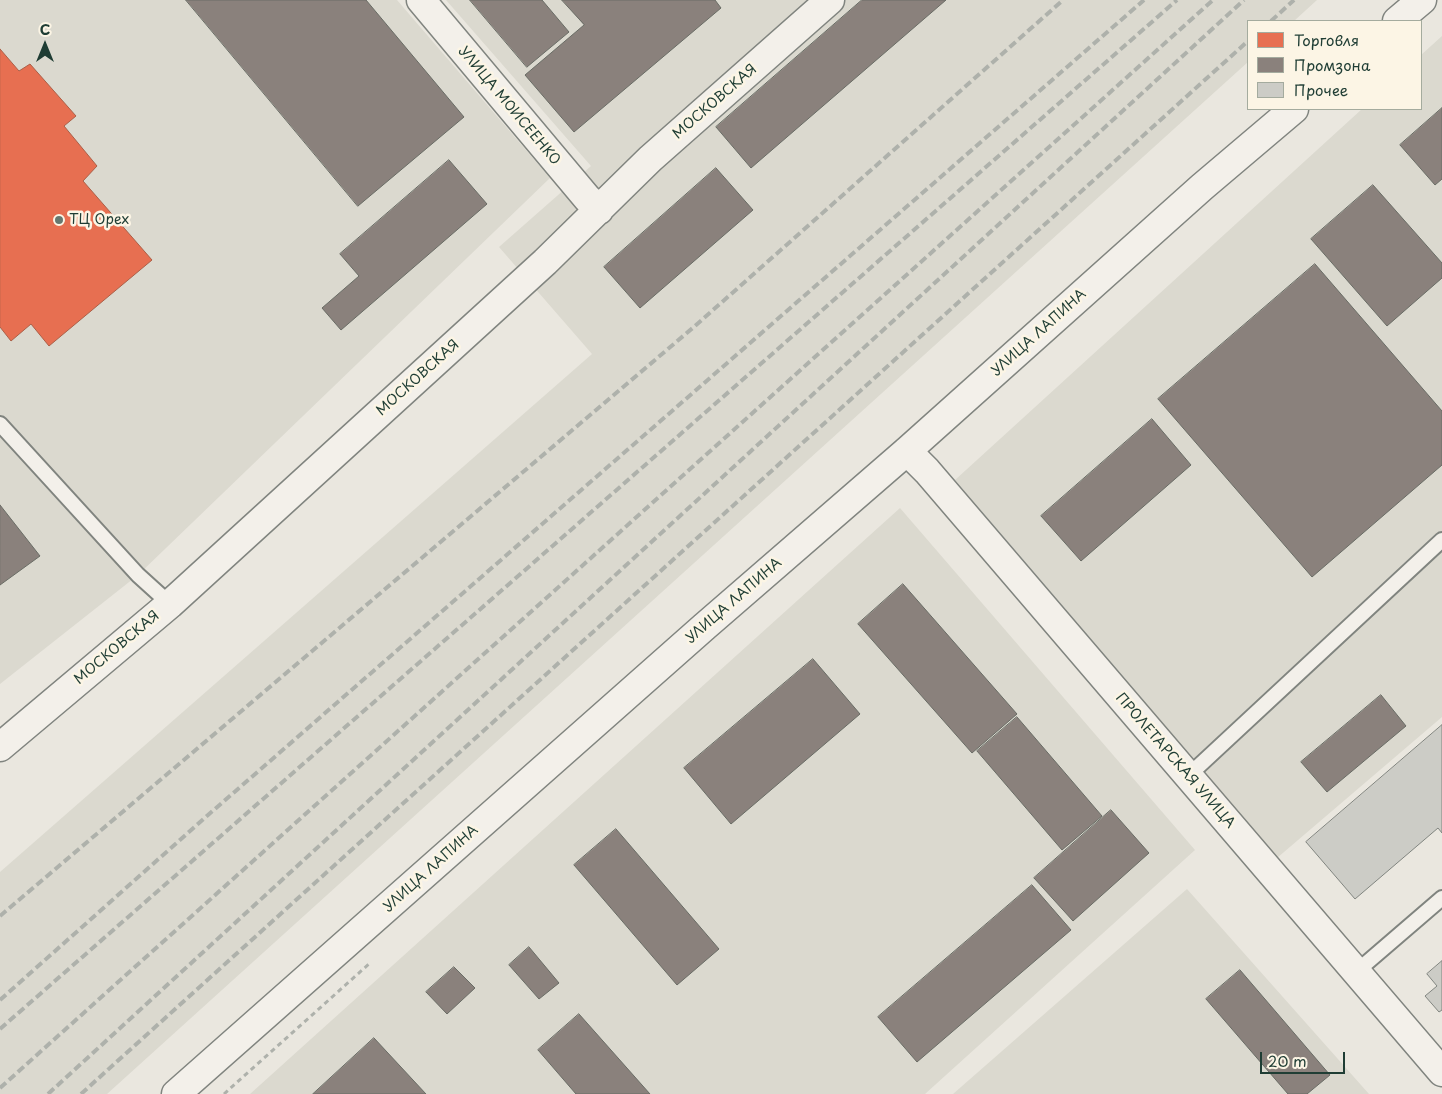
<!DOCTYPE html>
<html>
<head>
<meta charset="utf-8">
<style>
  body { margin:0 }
  #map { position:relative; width:1442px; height:1094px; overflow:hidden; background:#eae7df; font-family:"Playpen Sans",sans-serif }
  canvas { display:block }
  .legend { position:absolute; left:1247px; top:20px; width:175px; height:90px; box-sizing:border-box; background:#fcf5e5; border:1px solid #a4ab9e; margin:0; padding:6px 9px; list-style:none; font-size:15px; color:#1f3d34 }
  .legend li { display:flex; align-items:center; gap:10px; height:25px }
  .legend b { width:25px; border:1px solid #a4ab9e }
  .north { position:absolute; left:20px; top:20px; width:50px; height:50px; -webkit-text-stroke:4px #fcf5e5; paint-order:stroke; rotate:0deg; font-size:14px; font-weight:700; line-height:20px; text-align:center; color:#1f3d34 }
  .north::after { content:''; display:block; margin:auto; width:18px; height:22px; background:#1f3d34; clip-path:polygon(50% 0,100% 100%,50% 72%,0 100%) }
  .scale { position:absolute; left:1260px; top:1052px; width:85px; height:22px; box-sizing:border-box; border:2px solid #1f3d34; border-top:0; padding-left:6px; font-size:15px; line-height:18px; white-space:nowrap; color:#1f3d34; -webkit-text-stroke:4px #fcf5e5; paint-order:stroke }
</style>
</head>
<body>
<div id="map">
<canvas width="1442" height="1094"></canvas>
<ul class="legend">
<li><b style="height:14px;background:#e76f51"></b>Торговля</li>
<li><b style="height:14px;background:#8a817c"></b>Промзона</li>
<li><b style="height:14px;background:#ccccc6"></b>Прочее</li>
</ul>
<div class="north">С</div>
<div class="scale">20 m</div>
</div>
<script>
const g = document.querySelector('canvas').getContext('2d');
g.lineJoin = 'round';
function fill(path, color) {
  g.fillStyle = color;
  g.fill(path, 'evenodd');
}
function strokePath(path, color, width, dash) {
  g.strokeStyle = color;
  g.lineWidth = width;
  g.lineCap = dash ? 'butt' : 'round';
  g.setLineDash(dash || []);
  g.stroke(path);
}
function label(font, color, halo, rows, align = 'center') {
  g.font = font + ' "Playpen Sans",sans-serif';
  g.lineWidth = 5;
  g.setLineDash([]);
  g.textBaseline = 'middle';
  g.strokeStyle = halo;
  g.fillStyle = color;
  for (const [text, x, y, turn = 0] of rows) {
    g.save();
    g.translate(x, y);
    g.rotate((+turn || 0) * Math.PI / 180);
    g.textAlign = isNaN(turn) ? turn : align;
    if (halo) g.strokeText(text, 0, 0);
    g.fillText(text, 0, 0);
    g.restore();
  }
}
fill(new Path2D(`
  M0 0H397L550 178 138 575 0 684Z
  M446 0H1317L1294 21H1248V62L107 1094H0V872L592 354 499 247 591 166Z
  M1442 36V717L1277 858 955 480 1362 109H1421V55Z
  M900 508 1195 850 925 1094H250Z
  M1187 889 1369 1094H953Z`), '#dbd9cf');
const shops = new Path2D(`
  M0 49 19 71 30 64 76 116 64 126 97 166 83 181 152 260 49 346 31 324 11 341 0 327Z`);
fill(shops, '#e76f51');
strokePath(shops, '#ab6048', 1);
const industry = new Path2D(`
  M186 0H366L464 117 358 206Z
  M470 0H542L569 32 527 67Z
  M562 0H715L721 8 574 132 525 75 584 25Z
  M862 0H946L751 168 716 127Z
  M1442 108V179L1435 185 1400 145Z
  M449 160 487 204 341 330 322 308 359 276 340 254Z
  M716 168 753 210 640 308 604 267Z
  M1373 185 1442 263V278L1387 326 1311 239Z
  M1315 264 1442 411V465L1312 577 1158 399Z
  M1152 419 1191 465 1081 561 1041 516Z
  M0 505 40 556 0 585Z
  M903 584 1017 714 972 753 858 624Z
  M813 659 860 714 731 824 684 768Z
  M1381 695 1406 726 1327 792 1301 762Z
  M1017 717 1102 816 1062 850 977 751Z
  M1111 810 1149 853 1073 921 1034 878Z
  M616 829 719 949 677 985 574 865Z
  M1032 885 1071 930 917 1062 878 1017Z
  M529 947 559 983 539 999 509 965Z
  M454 967 475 988 447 1014 426 992Z
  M1240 970 1330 1075 1307 1094H1288L1206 999Z
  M579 1014 650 1094H576L538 1050Z
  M374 1038 426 1094H313Z`);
fill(industry, '#8a817c');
strokePath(industry, '#6a6d66', 1);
const building = new Path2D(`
  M1442 725V833L1438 828 1355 899 1306 842Z
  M1442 961V1010L1439 1012 1425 996 1437 986 1427 974Z`);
fill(building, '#ccccc6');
strokePath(building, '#80847f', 1);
const service = new Path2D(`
  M0 424 138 575 170 604
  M1188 776 1442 540
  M1356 972 1442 898`);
const minor = new Path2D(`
  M421 0 587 198 599 210
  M1397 21 1422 0
  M907 451 927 471 1442 1072
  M0 747 170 604 545 262 650 159 830 0
  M176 1094 704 627 907 451 1202 187 1294 109`);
strokePath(service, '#80847f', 18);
strokePath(minor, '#80847f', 31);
strokePath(new Path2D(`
  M224 1094 370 963`), '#aeb1ab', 3, [5, 4]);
strokePath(service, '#f3f0ea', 14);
strokePath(minor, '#f3f0ea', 28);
strokePath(new Path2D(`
  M1271 21 1294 0
  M0 916 695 326 1063 0
  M0 1000 208 815 1144 0
  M0 1029 1177 0
  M0 1088 1213 0
  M48 1094 1244 0
  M81 1094 1248 41`), '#aeb1ab', 4, [8, 4]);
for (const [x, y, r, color] of [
  [59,220,5,"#667870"]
]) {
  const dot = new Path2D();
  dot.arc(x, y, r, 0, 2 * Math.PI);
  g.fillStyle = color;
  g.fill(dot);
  strokePath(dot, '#fcf5e5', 2);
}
label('14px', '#1f3d34', '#fcf5e5', [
  ["МОСКОВСКАЯ",715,102,-41],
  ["УЛИЦА МОИСЕЕНКО",509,106,50],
  ["УЛИЦА ЛАПИНА",1039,333,-42],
  ["МОСКОВСКАЯ",418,378,-42],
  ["УЛИЦА ЛАПИНА",734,601,-41],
  ["МОСКОВСКАЯ",117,648,-40],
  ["ПРОЛЕТАРСКАЯ УЛИЦА",1175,761,49],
  ["УЛИЦА ЛАПИНА",431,869,-42]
]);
label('14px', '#1f3d34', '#fcf5e5', [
  ["ТЦ Орех",69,220]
], 'left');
</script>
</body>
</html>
